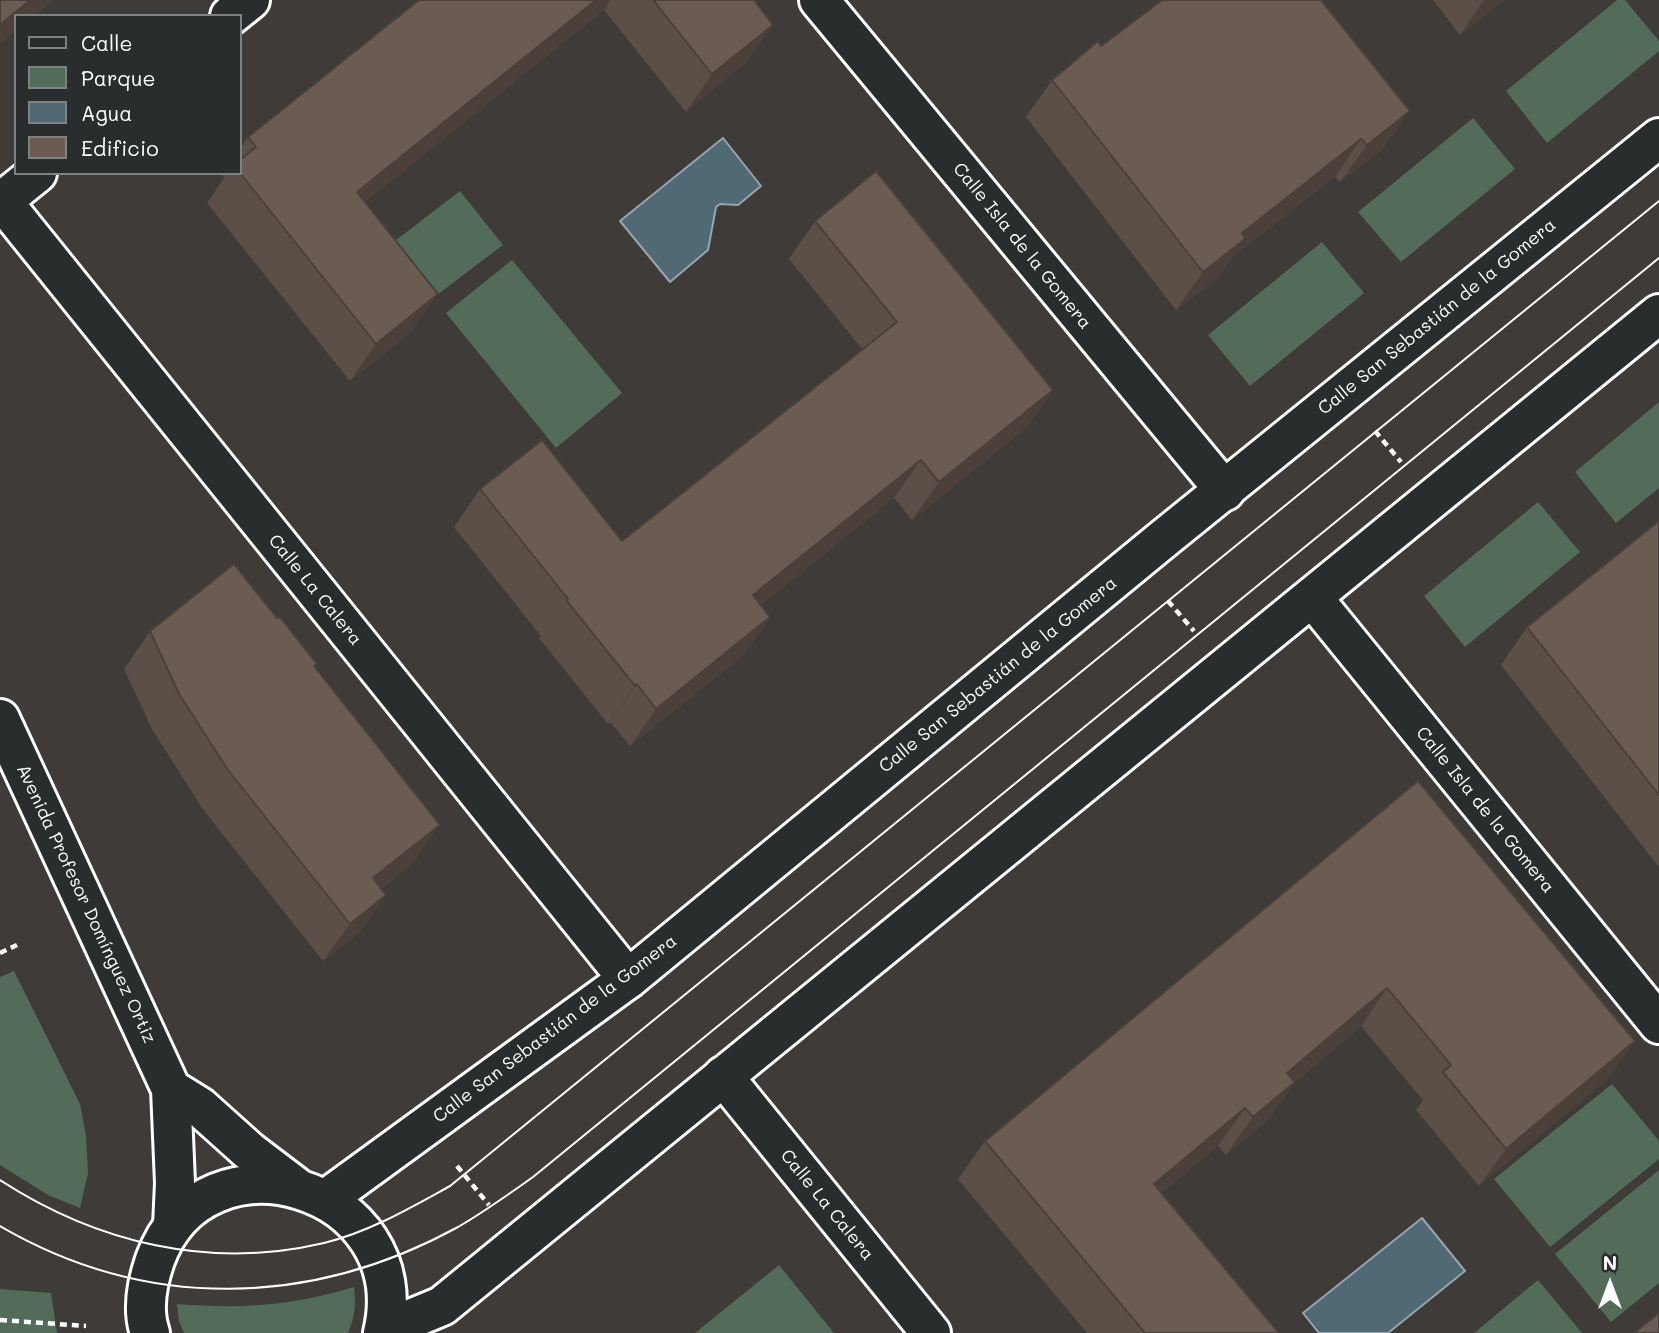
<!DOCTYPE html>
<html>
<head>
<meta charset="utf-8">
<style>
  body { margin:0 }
  #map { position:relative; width:1659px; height:1333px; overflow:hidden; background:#3e3b39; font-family:Mali,sans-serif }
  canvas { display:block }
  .legend { position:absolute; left:14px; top:14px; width:228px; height:161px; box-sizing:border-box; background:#2a2d2e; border:2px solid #7f8182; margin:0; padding:9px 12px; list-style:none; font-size:21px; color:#fff }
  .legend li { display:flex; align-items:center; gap:14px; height:35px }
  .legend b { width:35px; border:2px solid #7f8182 }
  .north { position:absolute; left:1575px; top:1249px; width:70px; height:70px; -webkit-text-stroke:5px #2a2d2e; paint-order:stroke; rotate:0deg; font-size:19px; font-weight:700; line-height:28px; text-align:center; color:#fff }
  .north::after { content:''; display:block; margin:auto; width:24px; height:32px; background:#fff; clip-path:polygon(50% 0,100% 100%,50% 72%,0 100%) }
</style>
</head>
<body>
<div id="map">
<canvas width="1659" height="1333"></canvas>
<ul class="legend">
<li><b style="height:9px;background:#2a2d2e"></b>Calle</li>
<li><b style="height:19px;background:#536c5a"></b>Parque</li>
<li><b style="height:19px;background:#516975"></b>Agua</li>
<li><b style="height:19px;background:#6b5c53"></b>Edificio</li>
</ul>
<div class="north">N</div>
</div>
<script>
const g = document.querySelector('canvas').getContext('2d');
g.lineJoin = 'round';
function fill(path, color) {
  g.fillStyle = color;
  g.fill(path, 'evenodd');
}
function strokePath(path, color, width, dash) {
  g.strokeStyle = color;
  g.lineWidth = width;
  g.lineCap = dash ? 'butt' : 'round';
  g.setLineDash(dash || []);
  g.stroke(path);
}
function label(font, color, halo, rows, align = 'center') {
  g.font = font + ' Mali,sans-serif';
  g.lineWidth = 5;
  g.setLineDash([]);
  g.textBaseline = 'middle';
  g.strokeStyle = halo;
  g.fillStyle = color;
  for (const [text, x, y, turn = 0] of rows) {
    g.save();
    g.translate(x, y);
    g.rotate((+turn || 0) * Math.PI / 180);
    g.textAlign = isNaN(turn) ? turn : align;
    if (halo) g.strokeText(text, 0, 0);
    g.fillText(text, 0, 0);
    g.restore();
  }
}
fill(new Path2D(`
  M1617 0H1625L1659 41V51L1547 143 1506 91Z
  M1473 118 1515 169 1401 262 1358 212Z
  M460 191 503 245 417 310 374 257Z
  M1322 242 1364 293 1250 386 1208 335Z
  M512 260 622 393 556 448 446 313Z
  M1659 402V488L1616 523 1575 472Z
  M1538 502 1580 552 1465 647 1424 596Z
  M14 971 80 1104 86 1136 88 1173 80 1208 48 1195 0 1165V977Z
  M1612 1084 1659 1141V1159L1550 1247 1494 1179Z
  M1659 1170V1283L1611 1322 1555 1254Z
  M779 1265 834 1333H695Z
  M1538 1280 1582 1333H1474Z
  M354 1287C356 1304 355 1317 348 1333H184L179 1321 177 1304C242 1309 292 1306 354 1287Z
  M0 1289 51 1293 57 1333H0Z`), '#536c5a');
const water = new Path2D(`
  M723 138 761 186 738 205 720 204 716 207 708 250 670 282 620 221Z
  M1422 1218 1465 1271 1388 1333H1319L1303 1313Z`);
fill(water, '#516975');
strokePath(water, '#97a5ac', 2);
const street = new Path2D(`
  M819 0 1225 491
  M230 16 250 0
  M2 201 628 979
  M0 203 37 173
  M0 719 171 1089 175 1183 173 1226
  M723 1076 931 1333
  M171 1089 200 1107 249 1151 295 1186`);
const secondary = new Path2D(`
  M1312 597 1659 1024
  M326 1199 628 979 1162 540 1659 138
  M384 1330 442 1306 1659 314
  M150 1333C142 1310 147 1283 155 1260 204 1123 418 1186 383 1333`);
strokePath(street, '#fff', 44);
strokePath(secondary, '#fff', 44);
strokePath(new Path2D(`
  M1375 431 1401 462
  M1168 601 1194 631
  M0 953 17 945
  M457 1166 489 1205
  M0 1320 86 1326`), '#fff', 4.5, [7, 5]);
strokePath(street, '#2a2d2e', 38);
strokePath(secondary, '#2a2d2e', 38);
strokePath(new Path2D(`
  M0 1180C97 1243 210 1270 324 1243 369 1232 410 1208 450 1186L1659 201
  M0 1226C146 1311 310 1308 458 1227 484 1212 509 1194 533 1177L1659 258`), '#fff', 2);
fill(new Path2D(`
  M419 0H754L747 62 686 112 604 10 365 202 411 332 350 381 207 203 224 178 222 175 223 173H240V149L248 137Z
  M1162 0 1383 149 1340 182 1335 177 1232 257 1219 277 1176 310 1026 117 1052 80 1101 46Z
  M1433 0H1504L1460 35Z
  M815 221 1053 390 1026 428 912 520 894 498 761 605 770 617 744 655 630 746 610 722 608 724 539 638 541 636 454 527 480 489 622 541 863 350 789 259Z
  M1659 521V867L1501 665 1527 627Z
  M277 618 317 664 315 667 414 862 381 889 386 895 359 933 323 961 202 808 153 731 124 669 150 631Z
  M1418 781 1608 1079 1479 1186 1416 1110 1423 1100 1361 1026 1295 1082 1269 1119 1226 1155 1218 1146 1161 1193 1279 1333H1087L958 1179 985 1141Z`), '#5c4f47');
fill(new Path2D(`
  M30 0H54L35 16H16V31L0 44V25Z
  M596 0H611L604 10 330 230 357 192Z
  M1484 0H1504L1460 35Z
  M773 25 747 62 686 112 712 74Z
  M1410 111 1383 149 1340 182 1367 145Z
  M1361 139 1335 177 1232 257 1219 277 1176 310 1203 272 1242 233Z
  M438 294 411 332 350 381 376 344Z
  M1053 390 1026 428 912 520 939 482Z
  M921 460 894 498 726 633 753 595Z
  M770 617 744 655 630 746 656 709Z
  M637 684 610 722 608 724 635 686Z
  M440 825 414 862 346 916 373 878Z
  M386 895 359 933 323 961 350 924Z
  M1387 988 1361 1026 1261 1110 1287 1073Z
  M1635 1041 1608 1079 1479 1186 1506 1149Z
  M1295 1082 1269 1119 1226 1155 1253 1117Z
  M1245 1108 1218 1146 1127 1222 1154 1184Z`), '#4b403a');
const building = new Path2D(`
  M0 0H30L0 25Z
  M419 0H596L357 192 438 294 376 344 240 173V160L256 147 248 137Z
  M653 0H754L773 25 712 74Z
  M1162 0H1321L1410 111 1367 145 1361 139 1242 233 1245 239 1203 272 1052 80 1098 41 1101 46Z
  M876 171 1053 390 939 482 921 460 753 595 770 617 656 709 637 684 635 686 566 600 568 599 480 489 542 440 622 541 897 322 815 221Z
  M1659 521V795L1527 627Z
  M234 564 277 618 280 617 317 664 314 666 440 825 373 878 386 895 350 924 228 770 179 694 150 631Z
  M1418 781 1635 1041 1506 1149 1443 1072 1451 1065 1387 988 1287 1073 1295 1082 1253 1117 1245 1108 1154 1184 1279 1333H1145L985 1141Z
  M1659 1313V1333H1634Z`);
fill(building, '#6b5c53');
strokePath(building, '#4b403a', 2);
label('18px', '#fff', '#2a2d2e', [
  ["Calle Isla de la Gomera",1022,246,51],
  ["Calle San Sebastián de la Gomera",1437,317,-39],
  ["Calle La Calera",315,590,51],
  ["Calle San Sebastián de la Gomera",998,675,-39],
  ["Calle Isla de la Gomera",1485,810,51],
  ["Avenida Profesor Domínguez Ortiz",86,904,65],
  ["Calle San Sebastián de la Gomera",555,1029,-37],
  ["Calle La Calera",827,1205,51]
]);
</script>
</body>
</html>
